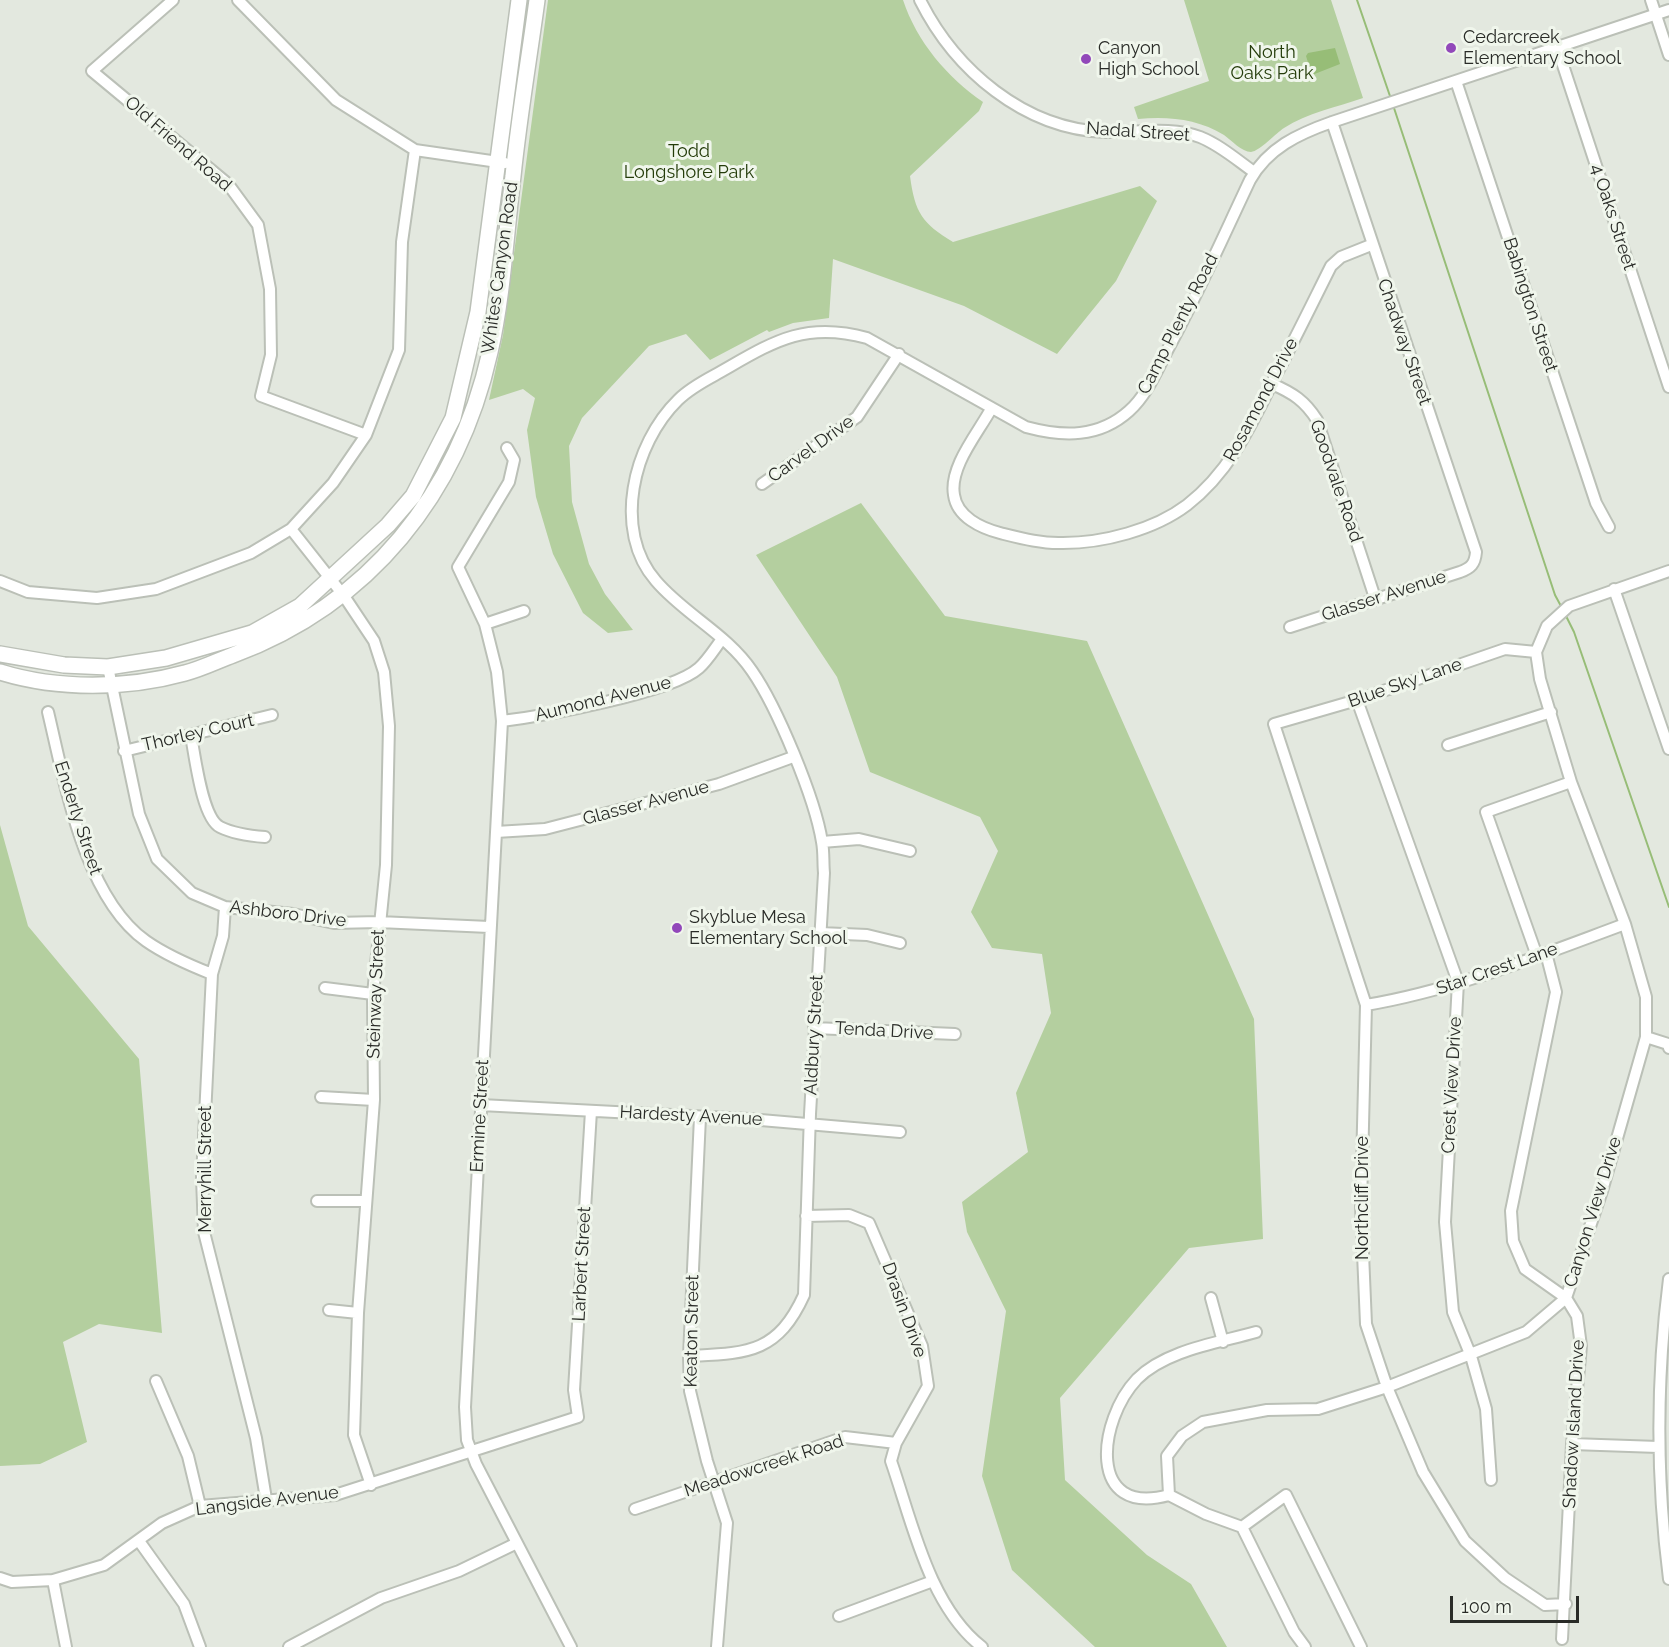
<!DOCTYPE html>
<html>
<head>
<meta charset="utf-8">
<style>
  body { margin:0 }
  #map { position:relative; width:1669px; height:1647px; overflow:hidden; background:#e3e8df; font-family:Raleway,sans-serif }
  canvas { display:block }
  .scale { position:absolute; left:1450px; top:1596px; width:129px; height:27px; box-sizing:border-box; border:3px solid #292b27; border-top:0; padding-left:8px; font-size:18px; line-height:21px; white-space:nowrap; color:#292b27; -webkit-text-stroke:4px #f0f6ec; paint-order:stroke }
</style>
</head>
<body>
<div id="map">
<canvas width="1669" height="1647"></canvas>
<div class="scale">100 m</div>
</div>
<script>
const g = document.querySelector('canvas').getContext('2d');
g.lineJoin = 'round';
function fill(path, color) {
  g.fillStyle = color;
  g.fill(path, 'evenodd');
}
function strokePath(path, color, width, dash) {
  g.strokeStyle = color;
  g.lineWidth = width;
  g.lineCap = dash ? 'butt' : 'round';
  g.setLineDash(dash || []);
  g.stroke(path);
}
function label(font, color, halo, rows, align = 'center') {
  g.font = font + ' Raleway,sans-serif';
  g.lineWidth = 6;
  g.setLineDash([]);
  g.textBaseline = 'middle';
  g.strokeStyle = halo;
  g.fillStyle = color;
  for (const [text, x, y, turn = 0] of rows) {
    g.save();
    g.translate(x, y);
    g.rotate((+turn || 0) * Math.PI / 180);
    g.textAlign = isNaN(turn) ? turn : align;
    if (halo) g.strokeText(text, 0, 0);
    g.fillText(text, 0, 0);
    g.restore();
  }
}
fill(new Path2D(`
  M548 0H903C917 42 947 77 983 102L979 111 910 176C915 213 922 223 953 242L1140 186 1157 201 1116 281 1057 354 964 306 833 259 829 318 793 323 769 332 767 330 710 360 686 334 649 346 582 418 569 446 572 502 589 564 605 594 633 630 608 633 583 613 553 554 536 497 527 430 535 398 523 389 489 400 503 335Z
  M1184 0H1331L1363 98C1337 107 1307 113 1284 128 1276 133 1260 151 1251 152 1242 152 1231 140 1224 135 1198 119 1168 116 1138 119L1134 107 1209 81Z
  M861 503 945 616 1087 641 1254 1019 1263 1239 1189 1248 1060 1398 1065 1480 1147 1555 1191 1584 1227 1647H1095L1012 1570 982 1476 1006 1311 967 1232 962 1202 1028 1152 1016 1093 1051 1013 1042 954 992 948 971 912 998 851 980 817 870 772 837 677 756 555Z
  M0 825 28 926 139 1059 162 1333 99 1324 63 1342 87 1442 40 1464 0 1466Z`), '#b4cf9f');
fill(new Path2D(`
  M1335 48 1340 64 1312 75 1306 56 1308 53Z`), '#97bd77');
strokePath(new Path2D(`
  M1357 0 1391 99
  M1393 105 1555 595 1562 608
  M1566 616 1574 632 1669 907`), '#97bd77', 2);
const minor = new Path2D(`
  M173 0 92 71 228 184 258 225 270 289 271 355 261 396 366 435
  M238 0 336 100 415 150 505 163
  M920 0C955 70 1024 129 1105 132 1136 133 1171 126 1200 137 1220 145 1237 160 1254 172
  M1651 0 1669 55
  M1557 47 1669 387
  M1456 81 1596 503 1609 527
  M1272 384C1293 393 1305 401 1317 420L1375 598
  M991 409C978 433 949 467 954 495 957 517 981 528 1000 533 1020 538 1042 544 1063 543 1103 543 1154 530 1187 505 1231 471 1252 423 1276 375 1295 339 1313 302 1331 266L1341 257 1371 245
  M507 448 514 460 509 482 458 567 485 624 497 672 502 721 465 1407 467 1440 476 1464 571 1647
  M762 484 857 417 899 354
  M291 529 344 596 374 641 384 672 389 726 386 865 373 994 374 1100 358 1313 354 1435 371 1485
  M0 581 28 592 97 598 156 589 251 553 291 529 333 483 366 435 399 350 402 242 415 150
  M1614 589 1669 749
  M485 624 524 611
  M1290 627 1460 572C1471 568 1475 564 1476 552L1332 122
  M1536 652 1505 649 1357 700 1274 724 1366 1005 1361 1206 1366 1324 1387 1387 1423 1472 1465 1541 1505 1578 1545 1605 1566 1604
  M108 667 139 814 157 859 192 893 225 907 293 914 334 923 379 922 489 927
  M1357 700 1458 982 1445 1222 1453 1312 1471 1356 1486 1409 1491 1480
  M48 712C65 783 84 897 146 941 166 955 189 965 212 974
  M502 721C543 716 671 693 699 668 708 660 715 648 722 639
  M191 736C195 756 202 818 220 827 234 834 251 836 265 837
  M1448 745 1551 712
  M124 751 272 715
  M496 832 545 829 719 784 793 757
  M822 842 859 839 910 851
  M225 907 223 936 212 974 202 1177 204 1232 256 1438 266 1499
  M820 933 867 935 900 943
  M1546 953 1556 992 1511 1211 1513 1241 1525 1269 1566 1298 1577 1316 1581 1346 1572 1444 1562 1639
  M1537 956 1486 812 1571 782
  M325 988 373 994
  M1366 1005C1455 990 1541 955 1625 924
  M814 1028 955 1034
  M1646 1037 1668 1044 1669 1048
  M321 1097 374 1100
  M481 1105 749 1119 900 1132
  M700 1117 689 1356 690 1391 707 1461 727 1523 717 1647
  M317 1201H366
  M806 1216 849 1215 869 1223 922 1346 928 1386 896 1443 891 1461C912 1521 929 1606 982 1647
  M1669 1279C1656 1380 1656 1478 1669 1579
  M1211 1298 1223 1342
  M329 1310 358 1313
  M689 1356C747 1353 777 1354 804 1295L810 1114 824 873C823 863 824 852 822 842 815 798 777 707 752 671 727 634 684 614 656 581 612 531 633 444 678 400 688 390 702 382 715 375 770 344 802 320 867 338L1026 427C1063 437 1099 438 1129 411 1147 395 1157 370 1168 349 1198 294 1223 237 1250 180 1268 148 1298 134 1332 122L1669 10
  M156 1381 188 1456 200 1506
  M1572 1444 1658 1447
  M1169 1495C1086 1518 1098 1420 1137 1379 1166 1350 1218 1343 1256 1332
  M635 1509 845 1437 896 1443
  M1242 1527 1286 1495 1361 1647
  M139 1541 184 1604 200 1647
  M0 1578 12 1582 53 1580 104 1565 162 1523 200 1506 335 1495 578 1417 574 1390 591 1111
  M53 1580 66 1647
  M839 1616 933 1581
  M289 1647 381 1598 459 1571 517 1543
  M1305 1647 1294 1632 1242 1527 1206 1514 1169 1495 1167 1456 1182 1436 1203 1422 1267 1410 1318 1409 1387 1387 1526 1332 1566 1298 1602 1191 1646 1037V997L1625 924 1571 782 1540 679 1536 652 1547 626 1569 606 1669 571`);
const secondary = new Path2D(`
  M0 654 64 665 108 667 166 658 252 633 300 606 388 525 413 496 453 418 478 312 519 0
  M0 672C58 690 127 689 185 673 201 669 217 661 233 655 370 604 458 494 490 352 503 297 506 232 513 176 519 117 529 59 537 0`);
strokePath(minor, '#bbc0b7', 14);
strokePath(secondary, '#bbc0b7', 18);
strokePath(minor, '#fff', 10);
strokePath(secondary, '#fff', 15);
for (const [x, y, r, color] of [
  [1451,48,6,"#9248ba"],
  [1086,59,6,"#9248ba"],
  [677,928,6,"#9248ba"]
]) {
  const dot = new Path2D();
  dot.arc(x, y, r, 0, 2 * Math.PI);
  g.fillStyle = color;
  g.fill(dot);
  strokePath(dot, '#f0f6ec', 2);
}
label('18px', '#292b27', '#f0f6ec', [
  ["Cedarcreek",1463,38],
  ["Elementary School",1463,59],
  ["Canyon",1098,49],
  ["High School",1098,70],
  ["Skyblue Mesa",689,918],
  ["Elementary School",689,939]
], 'left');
label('18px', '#243c0a', '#f0f6ec', [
  ["North",1272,53],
  ["Oaks Park",1272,74],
  ["Todd",689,152],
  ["Longshore Park",689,173]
]);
label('18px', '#292b27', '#f0f6ec', [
  ["Nadal Street",1138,132,4],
  ["Old Friend Road",178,144,41],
  ["4 Oaks Street",1613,217,72],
  ["Whites Canyon Road",500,268,-82],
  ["Babington Street",1530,305,72],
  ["Camp Plenty Road",1178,324,-63],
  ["Chadway Street",1404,342,71],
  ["Rosamond Drive",1261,400,-62],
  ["Carvel Drive",811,449,-36],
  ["Goodvale Road",1336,481,71],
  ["Glasser Avenue",1384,596,-18],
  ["Blue Sky Lane",1405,683,-19],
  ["Aumond Avenue",603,699,-14],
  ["Thorley Court",198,733,-13],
  ["Glasser Avenue",646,803,-15],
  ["Enderly Street",78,818,72],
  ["Ashboro Drive",288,914,7],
  ["Star Crest Lane",1497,969,-19],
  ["Steinway Street",376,994,-88],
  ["Tenda Drive",884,1031,3],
  ["Aldbury Street",814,1035,-87],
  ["Crest View Drive",1452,1085,-87],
  ["Ermine Street",480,1116,-87],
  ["Hardesty Avenue",691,1116,3],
  ["Merryhill Street",206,1169,-90],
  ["Northcliff Drive",1363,1198,-90],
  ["Canyon View Drive",1593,1212,-73],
  ["Larbert Street",582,1264,-87],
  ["Drasin Drive",904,1310,70],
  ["Keaton Street",692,1331,-89],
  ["Shadow Island Drive",1574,1424,-87],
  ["Meadowcreek Road",764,1466,-18],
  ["Langside Avenue",267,1501,-7]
]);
</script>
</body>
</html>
